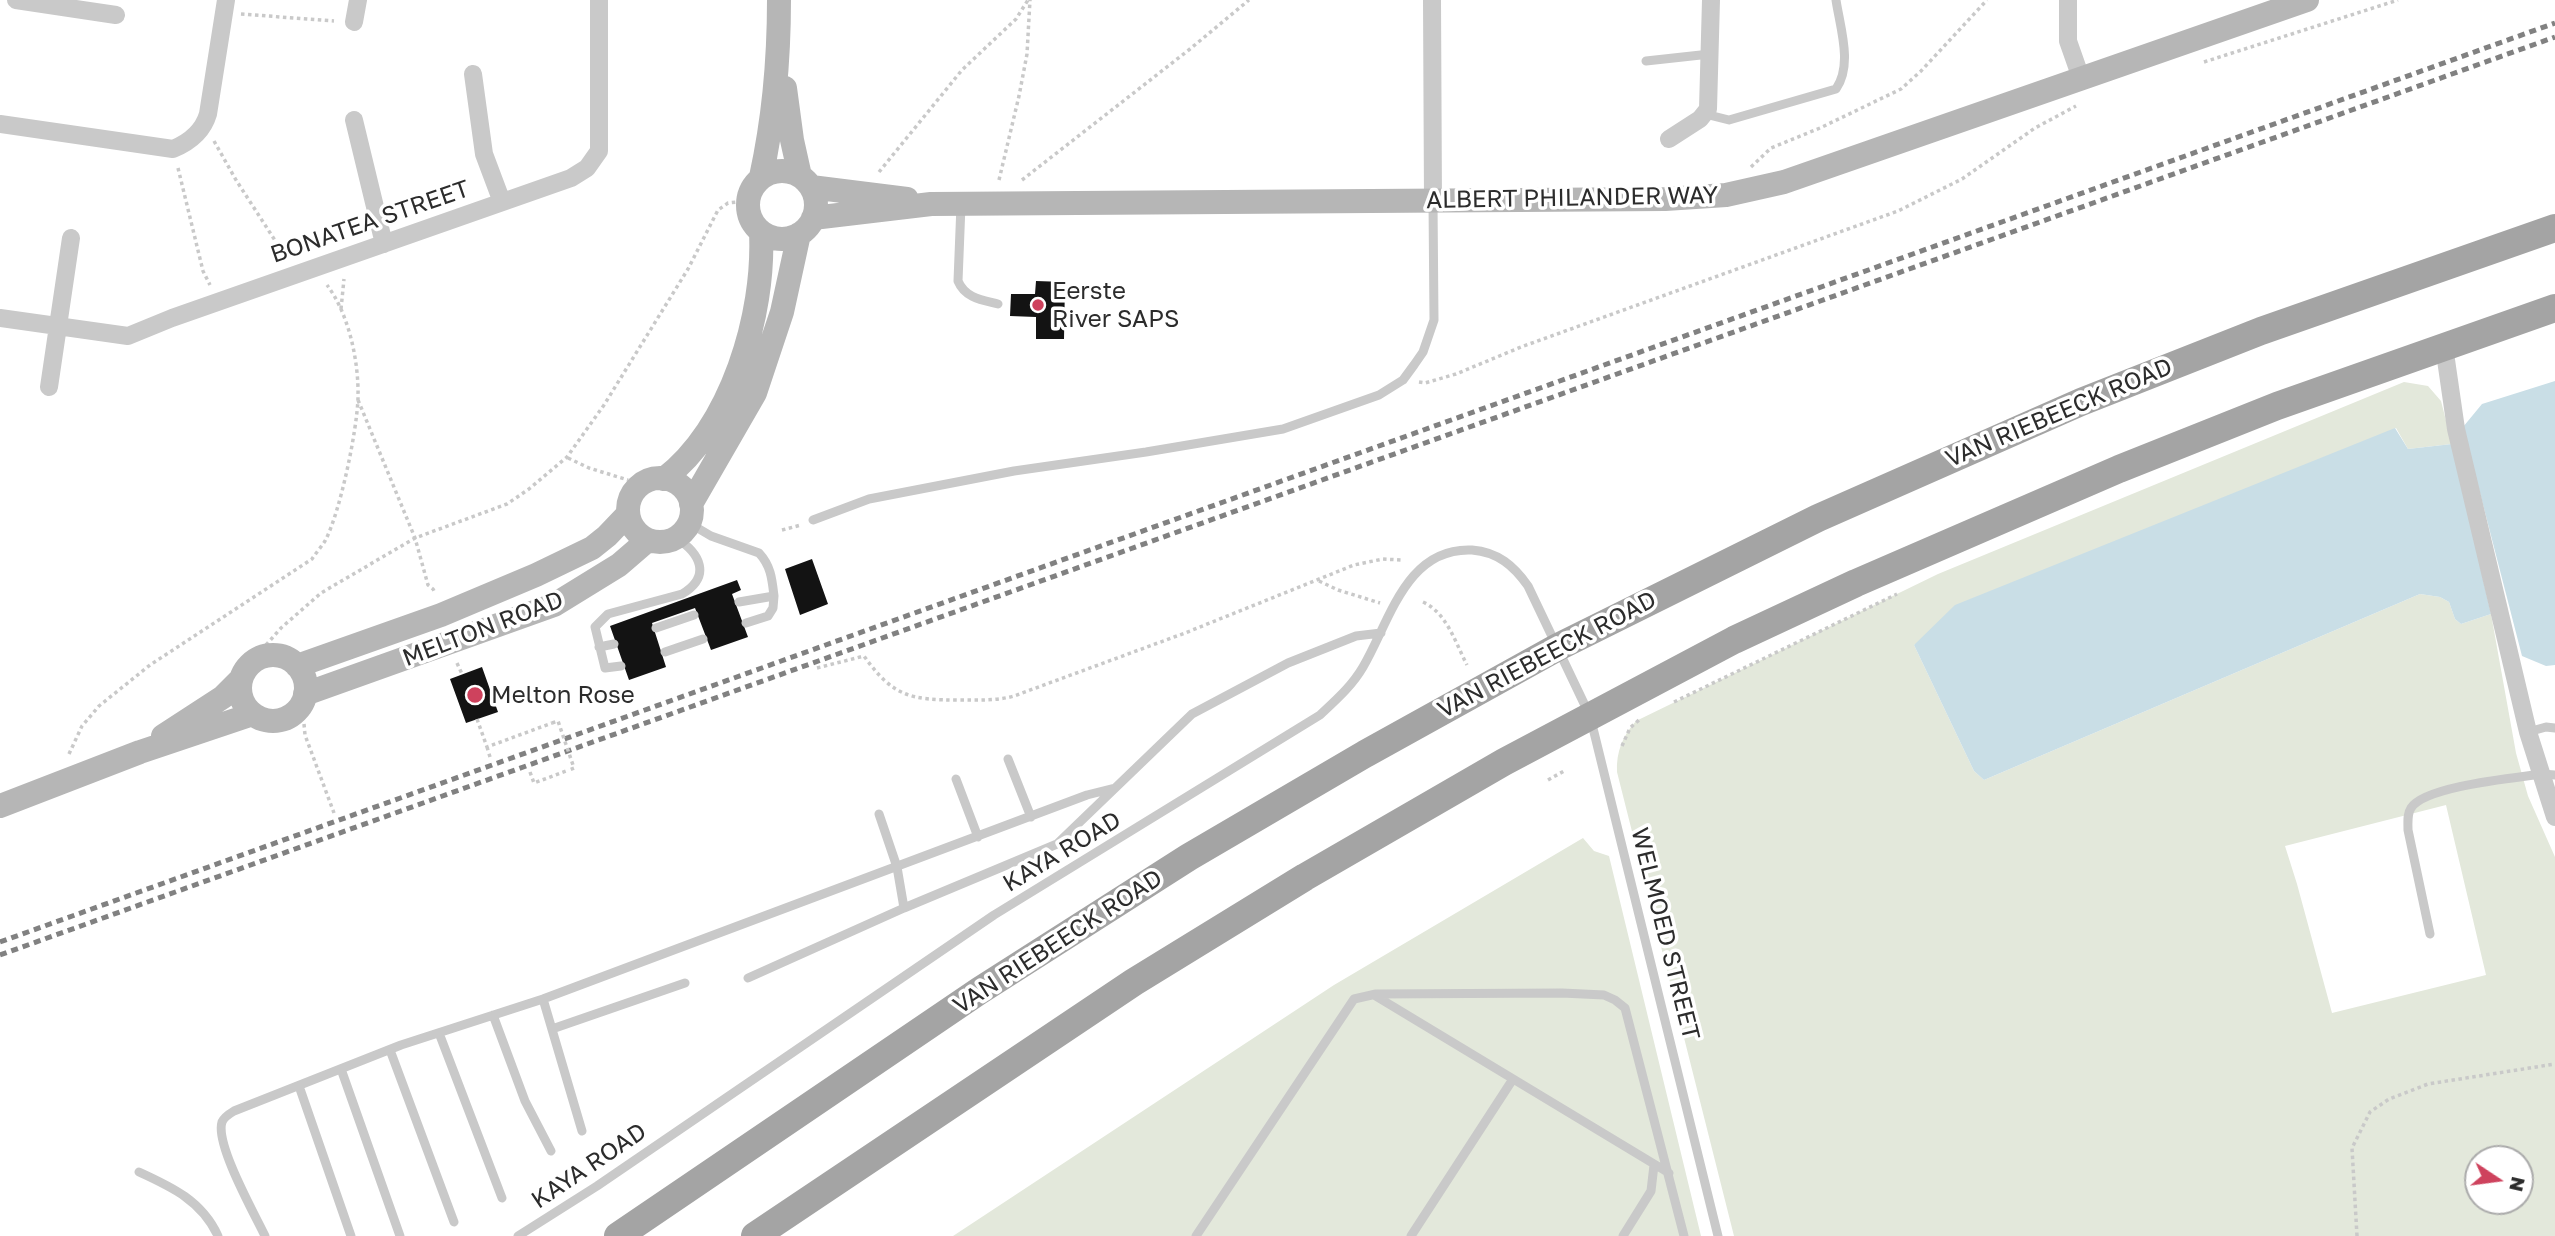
<!DOCTYPE html>
<html>
<head>
<meta charset="utf-8">
<style>
  body { margin:0 }
  #map { position:relative; width:2555px; height:1236px; overflow:hidden; background:#fff; font-family:"Golos Text",sans-serif }
  canvas { display:block }
  .north { position:absolute; left:2464px; top:1145px; width:70px; height:70px; box-sizing:border-box; background:#fff; border:2px solid #ababab; border-radius:50%; rotate:103deg; font-size:19px; font-weight:700; line-height:28px; text-align:center; color:#2c2c2c }
  .north::after { content:''; display:block; margin:auto; width:24px; height:32px; background:#ce425d; clip-path:polygon(50% 0,100% 100%,50% 72%,0 100%) }
</style>
</head>
<body>
<div id="map">
<canvas width="2555" height="1236"></canvas>
<div class="north">N</div>
</div>
<script>
const g = document.querySelector('canvas').getContext('2d');
g.lineJoin = 'round';
function fill(path, color) {
  g.fillStyle = color;
  g.fill(path, 'evenodd');
}
function strokePath(path, color, width, dash) {
  g.strokeStyle = color;
  g.lineWidth = width;
  g.lineCap = dash ? 'butt' : 'round';
  g.setLineDash(dash || []);
  g.stroke(path);
}
function label(font, color, halo, rows, align = 'center') {
  g.font = font + ' "Golos Text",sans-serif';
  g.lineWidth = 7;
  g.setLineDash([]);
  g.textBaseline = 'middle';
  g.strokeStyle = halo;
  g.fillStyle = color;
  for (const [text, x, y, turn = 0] of rows) {
    g.save();
    g.translate(x, y);
    g.rotate((+turn || 0) * Math.PI / 180);
    g.textAlign = isNaN(turn) ? turn : align;
    if (halo) g.strokeText(text, 0, 0);
    g.fillText(text, 0, 0);
    g.restore();
  }
}
fill(new Path2D(`
  M2404 382 2428 386 2441 401 2452 444 2408 449 2396 428 1914 645 1974 771 1984 780 2420 594 2440 597 2449 602 2455 619 2461 624 2491 614 2516 753 2528 796 2555 857V1236H1734L1617 772C1616 752 1623 735 1636 721L1938 574ZM2446 805 2486 975 2332 1013 2297 884 2285 846ZM2478 1159H2520V1201H2478Z
  M1583 838 1594 851 1609 856 1701 1236H953L1334 985Z`), '#e3e8db');
fill(new Path2D(`
  M2555 381V665L2546 666 2522 656 2463 427 2482 404Z
  M2395 428 2408 449 2452 444 2491 614 2461 624 2455 619 2449 602 2440 597 2420 594 1984 780 1974 771 1914 645 1955 605Z`), '#c9dee6');
fill(new Path2D(`
  M1036 281 1065 282 1064 339H1036V317L1010 316 1011 294H1035Z
  M812 559 828 604 800 615 785 569Z
  M737 580 741 590 732 594 748 637 711 650 695 608 652 623 666 667 629 680 610 626Z
  M482 667 498 712 466 723 450 679Z`), '#131313');
strokePath(new Path2D(`
  M241 14 334 21
  M2204 62 2398 0
  M214 141 236 180 287 259
  M1751 167 1771 148 1820 128 1901 89 1921 71 1987 0
  M178 168 203 271 210 285
  M879 172 962 70 1016 19 1028 0
  M999 180 1019 96 1027 54 1030 0
  M1022 180 1190 49 1249 0
  M341 309 344 279
  M1419 382 1425 383 1456 374 1521 347 1898 211 1962 179 2035 128 2076 106
  M358 400 415 538 428 585 433 589 435 593
  M568 458 589 468 628 480
  M782 530 801 525
  M1319 581 1338 590 1380 603
  M1423 602C1447 613 1455 642 1467 665
  M266 645 281 628 321 593 415 538 507 504 529 489 567 457 604 405 688 269 718 210 728 203 737 202
  M457 663 462 674
  M817 668 864 656C893 697 911 700 959 700 978 700 996 701 1014 696L1185 633 1354 565 1383 559 1401 560
  M1674 702 1897 594
  M477 719 487 747 552 723
  M304 724 305 735 334 813
  M1622 746 1630 728 1639 720
  M487 747 490 757
  M69 754 82 726 99 706 150 665 312 559C316 553 321 547 325 541 340 513 357 431 358 398 359 362 349 314 327 285
  M530 772 534 783 569 770
  M1548 780 1564 771
  M2357 1236 2352 1148 2370 1112 2389 1099 2428 1084 2555 1064`), '#c9c9c9', 3.5, [3.5, 3.5]);
strokePath(new Path2D(`
  M1646 61 1710 54
  M1705 114 1729 120 1836 89C1853 65 1840 27 1836 0
  M961 205 958 281C965 298 982 300 998 304
  M813 520 869 499 1014 471 1146 452 1283 429 1379 395 1403 380 1414 365 1423 352 1434 320 1433 202
  M689 523 711 536 759 553C771 566 772 579 774 596L739 602
  M746 623 768 616 773 608 774 596
  M656 628 694 615
  M599 647 614 644
  M665 652 703 639
  M621 666 605 668 595 627 608 614 682 594C712 576 700 553 676 538
  M2528 732 2546 727 2555 728
  M1008 759 1031 817
  M956 779 978 837
  M879 814 897 867 904 908
  M2430 934 2408 830C2408 822 2407 814 2411 808 2425 786 2515 778 2542 774L2555 775
  M748 978 904 908 1057 844 1192 714 1288 663 1356 636 1381 633
  M1374 995 1669 1173
  M543 999 582 1131
  M493 1015 525 1101 551 1151
  M552 1029 685 983
  M439 1033 502 1198
  M390 1050 454 1222
  M341 1069 400 1236
  M299 1086 351 1236
  M139 1172C172 1187 202 1201 218 1236
  M265 1236C254 1213 215 1144 222 1122 224 1117 229 1114 234 1111L401 1045 543 999 1087 795 1115 788
  M518 1236 597 1186 994 915 1320 715C1336 700 1352 686 1363 667 1390 621 1406 547 1472 550 1498 552 1514 566 1528 586L1590 716 1718 1236
  M1196 1236 1354 999 1376 994 1562 993 1604 995 1615 1000 1625 1008 1684 1236
  M1411 1236 1513 1079
  M1623 1236 1651 1191 1654 1165`), '#c9c9c9', 9);
strokePath(new Path2D(`
  M16 0 116 15
  M1432 0 1433 202
  M2068 0V41L2081 78
  M354 22 358 0
  M473 74 484 154 502 202
  M354 120 384 244
  M0 124 173 149C190 142 203 131 208 114L226 0
  M1669 139 1700 119 1708 109 1711 0
  M0 318 128 336 172 318 571 178 587 168 599 151V0
  M2444 346 2456 429 2528 732 2555 817
  M49 387 71 238`), '#c9c9c9', 18);
strokePath(new Path2D(`
  M785 88 792 140 800 176
  M748 205a34 34 0 1 1 68 0a34 34 0 1 1-68 0Z
  M761 177C774 118 779 60 779 0
  M811 187 907 199
  M813 218 931 204 1665 199 1726 195 1784 182 2307 0
  M628 510a32 32 0 1 1 64 0a32 32 0 1 1-64 0Z
  M664 479C732 426 765 315 761 232
  M691 504 755 393 782 312 799 234
  M240 688a33 33 0 1 1 66 0a33 33 0 1 1-66 0Z
  M297 666 441 615 536 575 592 548 607 536 628 514
  M305 694 554 605 619 565 648 540
  M163 736 223 697 241 679
  M0 806 140 752 253 714`), '#b6b6b6', 24);
strokePath(new Path2D(`
  M618 1236 979 991 1189 857 1365 754 1558 647 1818 518 2081 402 2261 331 2555 228
  M755 1236 1134 982 1305 877 1504 762 1734 640 1856 583 2119 469 2277 406 2555 308`), '#a4a4a4', 28);
strokePath(new Path2D(`
  M0 942 2555 23
  M0 955 2555 37`), '#818181', 5, [7, 5]);
strokePath(new Path2D(`
  M552 723 558 721 574 768 569 770`), '#c9c9c9', 3.5, [3.5, 3.5]);
for (const [x, y, r, color] of [
  [1038,305,7,"#ce425d"],
  [475,695,9,"#ce425d"]
]) {
  const dot = new Path2D();
  dot.arc(x, y, r, 0, 2 * Math.PI);
  g.fillStyle = color;
  g.fill(dot);
  strokePath(dot, '#fff', 2.5);
}
label('24px', '#2c2c2c', '#fff', [
  ["ALBERT PHILANDER WAY",1572,198,-1],
  ["BONATEA STREET",370,222,-19],
  ["VAN RIEBEECK ROAD",2059,413,-23],
  ["MELTON ROAD",483,629,-21],
  ["VAN RIEBEECK ROAD",1547,655,-28],
  ["KAYA ROAD",1062,852,-31],
  ["WELMOED STREET",1665,934,76],
  ["VAN RIEBEECK ROAD",1058,942,-33],
  ["KAYA ROAD",589,1166,-34]
]);
label('24px', '#2c2c2c', '#fff', [
  ["Eerste",1052,291],
  ["River SAPS",1052,319],
  ["Melton Rose",491,695]
], 'left');
</script>
</body>
</html>
